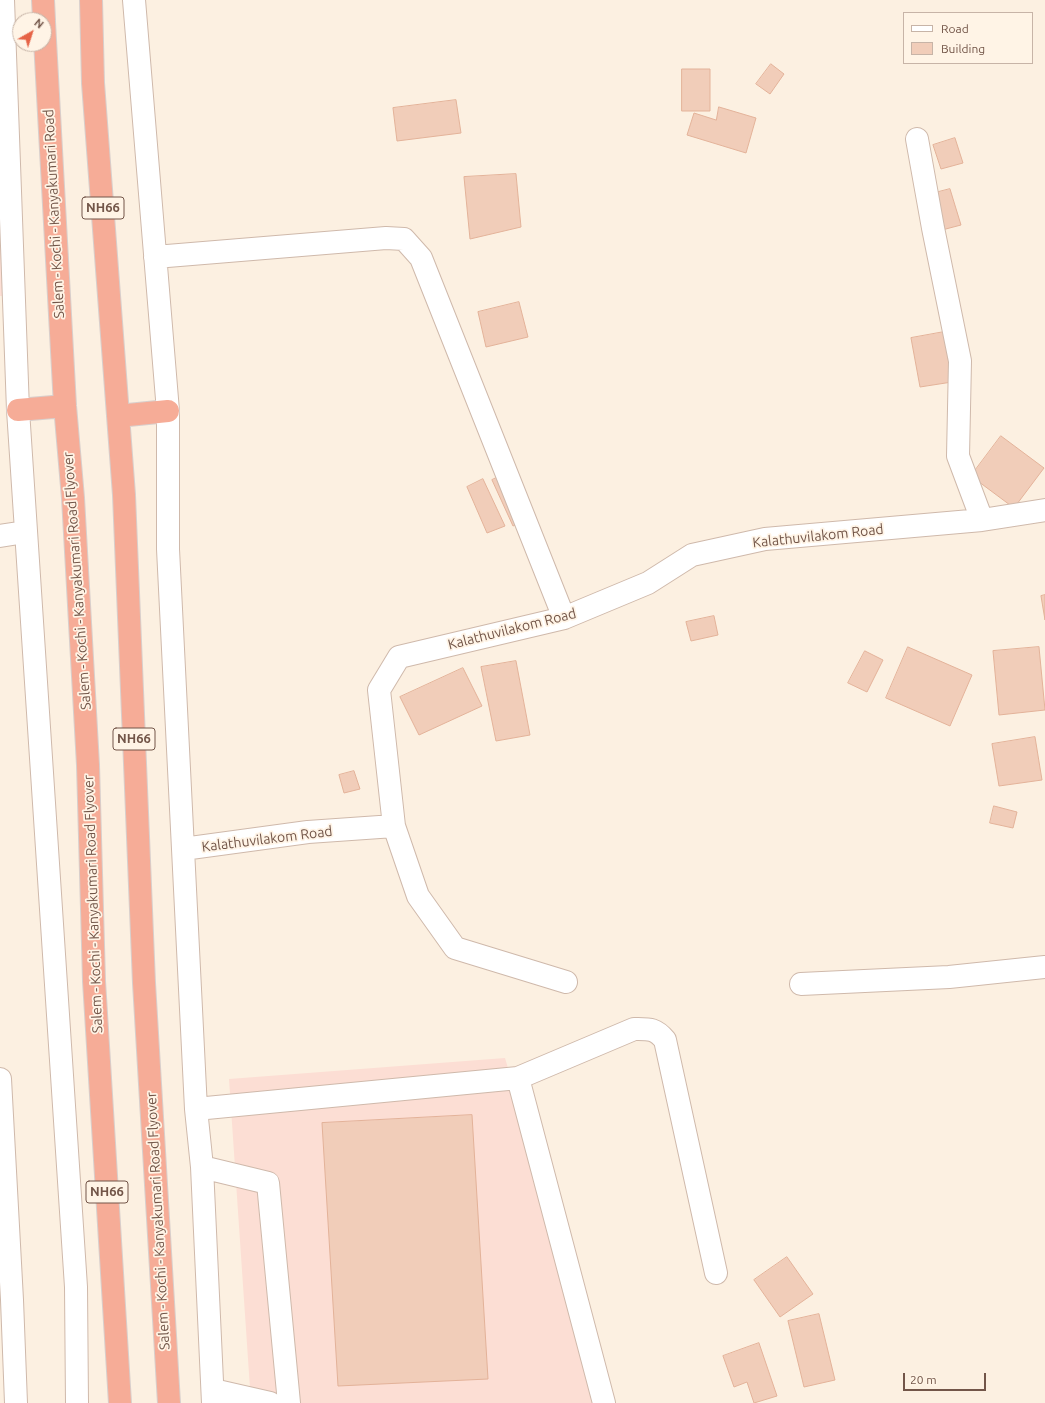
<!DOCTYPE html>
<html>
<head>
<meta charset="utf-8">
<style>
  body { margin:0 }
  #map { position:relative; width:1045px; height:1403px; overflow:hidden; background:#fcf0e1; font-family:Ubuntu,sans-serif }
  canvas { display:block }
  .legend { position:absolute; left:903px; top:12px; width:130px; height:52px; box-sizing:border-box; background:#fff4e6; border:1px solid #c7b4a7; margin:0; padding:5px 7px; list-style:none; font-size:12px; color:#725548 }
  .legend li { display:flex; align-items:center; gap:8px; height:20px }
  .legend b { width:20px; border:1px solid #c7b4a7 }
  .north { position:absolute; left:12px; top:12px; width:40px; height:40px; box-sizing:border-box; background:#fff4e6; border:1px solid #c7b4a7; border-radius:50%; rotate:39deg; font-size:11px; font-weight:700; line-height:16px; text-align:center; color:#725548 }
  .north::after { content:''; display:block; margin:auto; width:14px; height:18px; background:#e66346; clip-path:polygon(50% 0,100% 100%,50% 72%,0 100%) }
  .scale { position:absolute; left:903px; top:1373px; width:83px; height:18px; box-sizing:border-box; border:2px solid #725548; border-top:0; padding-left:5px; font-size:12px; line-height:14px; white-space:nowrap; color:#725548; -webkit-text-stroke:3px #fff4e6; paint-order:stroke }
</style>
</head>
<body>
<div id="map">
<canvas width="1045" height="1403"></canvas>
<ul class="legend">
<li><b style="height:5px;background:#fff"></b>Road</li>
<li><b style="height:11px;background:#f1cdb9"></b>Building</li>
</ul>
<div class="north">N</div>
<div class="scale">20 m</div>
</div>
<script>
const g = document.querySelector('canvas').getContext('2d');
g.lineJoin = 'round';
function fill(path, color) {
  g.fillStyle = color;
  g.fill(path, 'evenodd');
}
function strokePath(path, color, width, dash) {
  g.strokeStyle = color;
  g.lineWidth = width;
  g.lineCap = dash ? 'butt' : 'round';
  g.setLineDash(dash || []);
  g.stroke(path);
}
function label(font, color, halo, rows, align = 'center') {
  g.font = font + ' Ubuntu,sans-serif';
  g.lineWidth = 3.5;
  g.setLineDash([]);
  g.textBaseline = 'middle';
  g.strokeStyle = halo;
  g.fillStyle = color;
  for (const [text, x, y, turn = 0] of rows) {
    g.save();
    g.translate(x, y);
    g.rotate((+turn || 0) * Math.PI / 180);
    g.textAlign = isNaN(turn) ? turn : align;
    if (halo) g.strokeText(text, 0, 0);
    g.fillText(text, 0, 0);
    g.restore();
  }
}
fill(new Path2D(`
  M0 200 6 296H0Z
  M505 1058 557 1234 596 1403H251L229 1079Z`), '#fcded4');
const building = new Path2D(`
  M771 64 784 74 770 94 756 84Z
  M682 69H710V111H682Z
  M456 100 461 133 397 141 393 108Z
  M719 107 756 118 746 153 687 135 694 113 716 120Z
  M955 138 963 163 941 169 933 145Z
  M516 174 521 227 470 239 464 177Z
  M950 189 961 225 942 230 931 194Z
  M519 302 528 337 486 347 478 312Z
  M944 332 952 382 920 387 911 338Z
  M1001 436 1044 468 1014 508 971 476Z
  M509 472 530 519 513 526 492 480Z
  M483 479 505 526 487 533 467 487Z
  M1045 595V620L1041 596Z
  M714 616 718 635 691 641 686 622Z
  M908 647 972 675 950 726 886 698Z
  M1039 647 1045 710 999 715 993 651Z
  M865 651 883 660 867 692 848 683Z
  M516 661 530 735 496 741 481 667Z
  M463 668 482 706 419 735 400 697Z
  M1035 737 1042 780 999 786 992 744Z
  M354 771 360 789 344 793 339 775Z
  M994 806 1017 812 1013 828 990 823Z
  M472 1115 488 1379 338 1386 322 1123Z
  M787 1257 813 1294 780 1317 754 1280Z
  M819 1314 835 1380 804 1387 788 1321Z
  M759 1343 777 1396 754 1403 747 1382 734 1387 723 1356Z`);
fill(building, '#f1cdb9');
strokePath(building, '#e3b299', 1);
const minor = new Path2D(`
  M3 0 18 410 76 1287 77 1403
  M134 0 168 411V549L196 1109 202 1167 213 1403
  M917 139 933 228 960 361 958 456 982 520
  M155 257 386 238 404 239 421 258 564 618
  M0 536 25 532
  M394 826 418 896 455 948 566 982
  M183 849 308 832 394 826 379 690 399 657 564 618 648 583 692 555 765 539 982 520 1045 510
  M801 984 949 977 1045 967
  M518 1078 604 1403
  M0 1079 12 1300 16 1403
  M196 1109 518 1078 634 1029C649 1029 655 1028 665 1040L716 1273
  M202 1167 268 1183 289 1403
  M213 1390 270 1403`);
const highway = new Path2D(`
  M43 0 44 20
  M91 0 93 83 124 495 144 983 169 1403
  M44 22 65 406 73 498 88 765 94 981 120 1403
  M18 410 65 406
  M118 416 168 411`);
strokePath(minor, '#cfb9ab', 24);
strokePath(highway, '#d8cfcc', 24);
strokePath(minor, '#fff', 22);
strokePath(highway, '#f6ac97', 22);
for (const [x, y, w] of [
  [103,208,42],
  [134,739,42],
  [107,1192,42]
]) {
  const box = new Path2D();
  box.roundRect(x - w / 2, y - 11, w, 22, 3);
  g.fillStyle = '#fff4e6';
  g.fill(box);
  strokePath(box, '#725548', 1);
}
label('bold 13px', '#725548', null, [
  ["NH66",103,208],
  ["NH66",134,739],
  ["NH66",107,1192]
]);
label('14px', '#725548', '#fff4e6', [
  ["Salem - Kochi - Kanyakumari Road",54,214,-93],
  ["Kalathuvilakom Road",818,536,-6],
  ["Salem - Kochi - Kanyakumari Road Flyover",77,581,-94],
  ["Kalathuvilakom Road",512,629,-14],
  ["Kalathuvilakom Road",267,839,-7],
  ["Salem - Kochi - Kanyakumari Road Flyover",93,904,-92],
  ["Salem - Kochi - Kanyakumari Road Flyover",158,1221,-93]
]);
</script>
</body>
</html>
